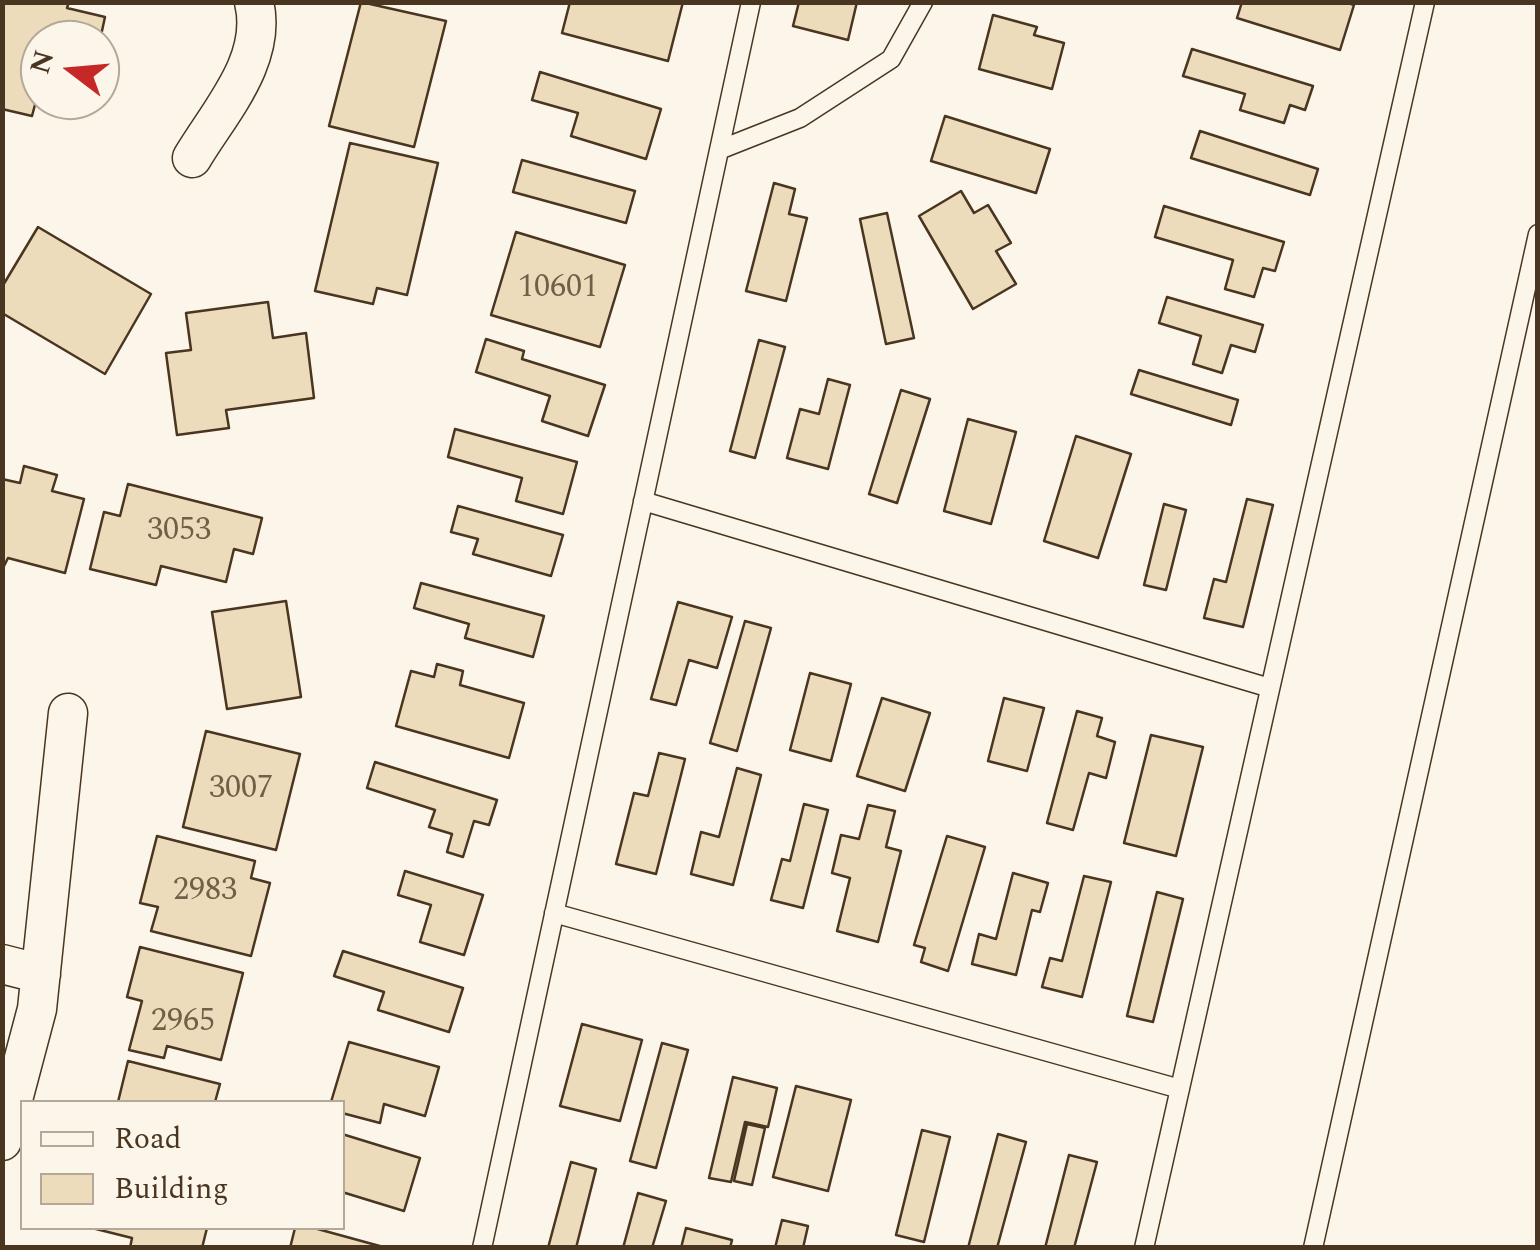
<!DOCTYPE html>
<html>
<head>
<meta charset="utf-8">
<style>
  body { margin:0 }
  #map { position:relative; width:1540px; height:1250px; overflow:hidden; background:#fbf6e9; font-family:Spectral,serif }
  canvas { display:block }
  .frame { position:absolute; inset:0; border:5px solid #4a3520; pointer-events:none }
  .legend { position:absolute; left:20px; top:1100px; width:325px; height:130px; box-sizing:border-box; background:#fbf6e9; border:2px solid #b4a999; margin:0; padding:12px 18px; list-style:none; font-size:30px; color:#4a3520 }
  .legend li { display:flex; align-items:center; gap:20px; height:50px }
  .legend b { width:50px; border:2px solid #b4a999 }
  .north { position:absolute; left:20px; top:20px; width:100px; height:100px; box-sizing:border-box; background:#fbf6e9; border:2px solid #b4a999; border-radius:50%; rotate:286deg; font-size:28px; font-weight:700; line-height:40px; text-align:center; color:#4a3520 }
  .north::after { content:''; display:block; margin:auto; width:35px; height:45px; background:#c62828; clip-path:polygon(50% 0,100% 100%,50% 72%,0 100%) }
</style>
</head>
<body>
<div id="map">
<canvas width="1540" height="1250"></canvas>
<div class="frame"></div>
<ul class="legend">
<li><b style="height:12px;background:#fbf6e9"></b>Road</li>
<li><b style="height:28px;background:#ecdcbc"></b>Building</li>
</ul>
<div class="north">N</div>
</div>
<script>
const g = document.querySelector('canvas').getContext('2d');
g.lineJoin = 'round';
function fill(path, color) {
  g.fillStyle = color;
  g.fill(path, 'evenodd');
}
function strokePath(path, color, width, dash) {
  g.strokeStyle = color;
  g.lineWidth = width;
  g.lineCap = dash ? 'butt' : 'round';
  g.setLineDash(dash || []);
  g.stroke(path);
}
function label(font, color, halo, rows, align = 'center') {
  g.font = font + ' Spectral,serif';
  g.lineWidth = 8;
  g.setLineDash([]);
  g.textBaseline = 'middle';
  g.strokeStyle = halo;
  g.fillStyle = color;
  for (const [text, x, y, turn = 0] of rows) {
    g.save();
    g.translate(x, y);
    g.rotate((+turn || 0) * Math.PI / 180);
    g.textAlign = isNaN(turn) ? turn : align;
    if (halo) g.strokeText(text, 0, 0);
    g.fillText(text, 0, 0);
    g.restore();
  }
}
const building = new Path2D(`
  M3 2H69L67 8 105 17 100 40H40V86L32 116 2 109Z
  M361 2 446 21 414 147 329 126Z
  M570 2H683L668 61 562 33Z
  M799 2H857L848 40 793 26Z
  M1242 2H1345L1354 5 1340 50 1237 18Z
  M993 15 1037 27 1034 35 1064 43 1052 89 979 69Z
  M1192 49 1313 86 1305 110 1290 105 1284 123 1240 110 1245 94 1183 76Z
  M540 72 661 109 646 159 571 136 578 113 532 100Z
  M945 116 1050 149 1036 193 931 161Z
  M1200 131 1318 169 1310 195 1191 158Z
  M350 143 438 163 407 295 377 288 373 304 315 291Z
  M522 160 635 191 626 223 513 192Z
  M774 183 795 189 789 214 807 218 786 301 746 291Z
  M961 191 974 213 988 205 1011 243 996 251 1016 284 973 309 919 216Z
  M1164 206 1284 242 1275 271 1263 268 1254 297 1225 289 1233 260 1155 237Z
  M887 213 914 338 886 344 860 219Z
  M38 227 151 294 105 374 2 313V287Z
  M516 232 625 265 600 347 491 315Z
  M1167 297 1263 325 1255 352 1231 345 1222 373 1193 364 1201 336 1159 323Z
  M268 302 273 338 306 333 314 398 226 410 229 428 177 435 166 353 191 350 186 313Z
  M486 339 524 351 522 359 605 385 588 436 542 421 550 396 476 372Z
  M759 340 785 347 755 458 730 451Z
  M1139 370 1238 400 1231 425 1131 394Z
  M828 379 850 385 828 469 787 458 800 409 819 414Z
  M901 390 930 399 897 503 869 494Z
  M968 419 1016 432 991 524 944 511Z
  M455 429 577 462 563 514 516 501 522 478 448 457Z
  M1076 436 1131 454 1098 558 1044 541Z
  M24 466 57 475 52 491 84 499 65 573 8 558 2 570V479L20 483Z
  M128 484 262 518 253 554 234 549 226 582 161 566 156 585 90 569 104 512 120 516Z
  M1247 499 1273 505 1243 627 1204 618 1214 579 1226 582Z
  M1164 504 1186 510 1166 590 1144 585Z
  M458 506 563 535 551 576 473 554 478 539 451 532Z
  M421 583 544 616 533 657 465 638 469 624 414 608Z
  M286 601 301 697 227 709 212 612Z
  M678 602 732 617 717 668 689 660 676 705 651 699Z
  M745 621 771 628 737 751 710 743Z
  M437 664 463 671 460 685 524 703 509 758 396 726 411 671 434 677Z
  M810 673 851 684 831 761 790 750Z
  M882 698 930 713 905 791 857 776Z
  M1004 698 1044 708 1027 771 988 761Z
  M1077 711 1102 718 1097 736 1115 742 1106 778 1089 773 1073 830 1047 823Z
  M206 731 300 754 276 850 183 827Z
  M1151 735 1203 747 1176 856 1124 843Z
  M659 753 685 759 656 874 616 864 634 793 648 796Z
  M375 762 497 800 489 825 474 821 463 857 447 852 452 834 429 827 435 810 367 788Z
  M737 768 761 775 733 885 691 874 701 832 719 837Z
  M804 804 828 810 803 908 771 900 782 859 790 861Z
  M868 805 895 811 886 847 901 851 878 942 837 931 850 878 832 873 841 835 859 839Z
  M157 836 255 861 251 878 270 883 251 956 151 931 158 907 140 903Z
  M947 836 985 847 948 971 921 962 925 948 914 945Z
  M405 871 483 895 464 955 420 942 431 905 398 895Z
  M1013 873 1048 883 1040 912 1032 910 1016 975 972 964 979 934 996 939Z
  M1084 876 1111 882 1082 997 1042 987 1050 958 1062 961Z
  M1157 892 1183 899 1153 1022 1127 1016Z
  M140 947 243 973 221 1060 167 1046 164 1058 129 1050 142 1001 127 997Z
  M343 951 463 988 449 1032 378 1010 384 992 334 976Z
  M582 1024 642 1040 620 1121 560 1106Z
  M349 1042 439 1067 425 1116 384 1104 380 1123 342 1113V1102H331Z
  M662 1043 688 1050 656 1168 630 1161Z
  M128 1061 220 1084 215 1102H118Z
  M733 1077 777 1088 768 1127 745 1122 731 1182 709 1178Z
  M796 1086 851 1100 828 1191 773 1177Z
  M747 1124 765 1128 752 1185 734 1181Z
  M922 1130 950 1137 924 1242 896 1235Z
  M342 1134 420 1158 404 1211 342 1192Z
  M998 1134 1026 1142 997 1248H968Z
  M1069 1155 1097 1162 1074 1248H1045Z
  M571 1162 596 1169 576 1248H548Z
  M638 1193 666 1201 652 1248H623Z
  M782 1220 808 1226 803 1248H775Z
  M92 1228H207L202 1248H130L132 1238Z
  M295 1228H314L387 1248H290Z
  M686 1228 732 1240 730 1248H681Z`);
fill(building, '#ecdcbc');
strokePath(building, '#4a3520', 2.5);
const service = new Path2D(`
  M719 150 800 118 891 59 923 2
  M643 501 1270 688
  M554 913 1180 1089
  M482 1248 751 2
  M1144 1248 1425 2
  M1313 1248 1538 234`);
const minor = new Path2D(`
  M192 158C220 111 268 60 254 2
  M2 964 41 974
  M2 1141 37 1009 68 713`);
strokePath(service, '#4a3520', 21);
strokePath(minor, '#4a3520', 41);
strokePath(service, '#fbf6e9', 18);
strokePath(minor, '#fbf6e9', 38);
label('32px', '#725f47', null, [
  ["10601",558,290],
  ["3053",179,533],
  ["3007",241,791],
  ["2983",205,893],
  ["2965",183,1024]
]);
</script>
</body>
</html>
